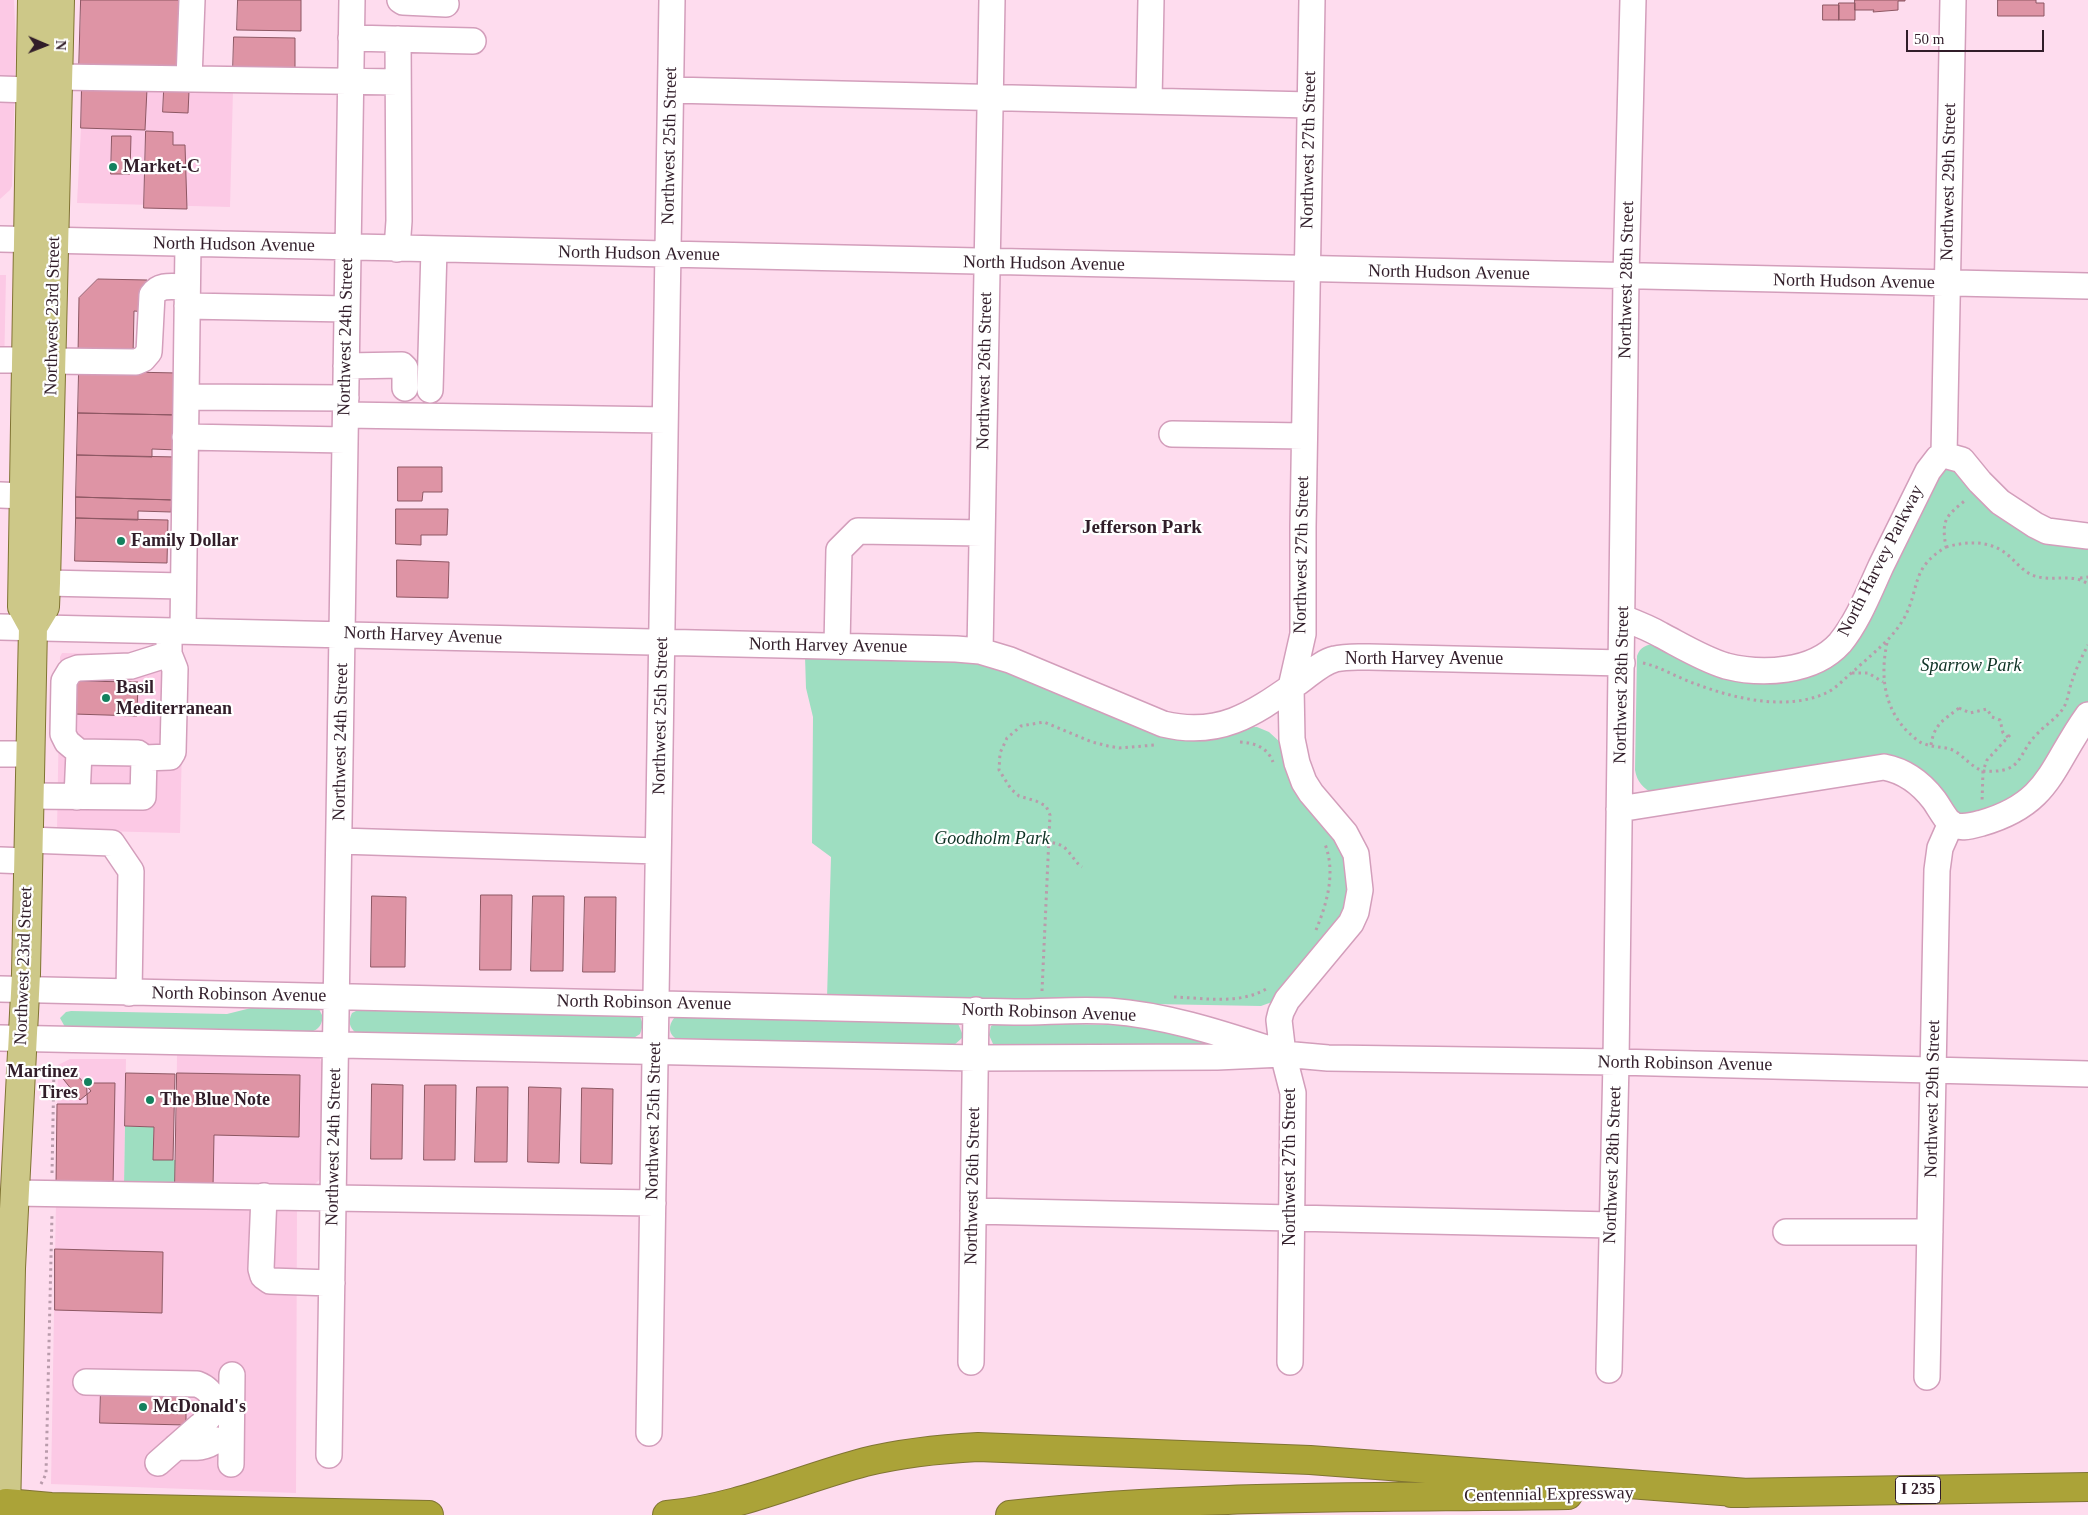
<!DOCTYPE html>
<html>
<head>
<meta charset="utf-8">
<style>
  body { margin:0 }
  #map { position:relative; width:2088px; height:1515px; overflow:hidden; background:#fedcee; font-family:"Times New Roman",serif }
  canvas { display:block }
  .north { position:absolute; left:20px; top:20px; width:50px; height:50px; -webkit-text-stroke:4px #fff; paint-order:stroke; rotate:91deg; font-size:14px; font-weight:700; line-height:20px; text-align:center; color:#311d29 }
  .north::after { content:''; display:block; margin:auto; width:18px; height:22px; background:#311d29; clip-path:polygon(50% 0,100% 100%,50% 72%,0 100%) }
  .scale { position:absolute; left:1906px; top:30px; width:138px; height:22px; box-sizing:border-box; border:2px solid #311d29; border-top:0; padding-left:6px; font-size:15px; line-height:18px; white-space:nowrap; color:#311d29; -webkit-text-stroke:4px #fff; paint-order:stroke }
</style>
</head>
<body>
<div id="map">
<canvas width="2088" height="1515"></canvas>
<div class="north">N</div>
<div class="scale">50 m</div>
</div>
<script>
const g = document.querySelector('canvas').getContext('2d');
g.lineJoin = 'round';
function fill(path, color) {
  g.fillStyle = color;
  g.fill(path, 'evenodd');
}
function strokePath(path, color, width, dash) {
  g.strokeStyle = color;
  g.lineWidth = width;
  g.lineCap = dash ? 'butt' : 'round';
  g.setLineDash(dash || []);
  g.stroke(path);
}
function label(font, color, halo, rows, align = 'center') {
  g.font = font + ' "Times New Roman",serif';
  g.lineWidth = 4.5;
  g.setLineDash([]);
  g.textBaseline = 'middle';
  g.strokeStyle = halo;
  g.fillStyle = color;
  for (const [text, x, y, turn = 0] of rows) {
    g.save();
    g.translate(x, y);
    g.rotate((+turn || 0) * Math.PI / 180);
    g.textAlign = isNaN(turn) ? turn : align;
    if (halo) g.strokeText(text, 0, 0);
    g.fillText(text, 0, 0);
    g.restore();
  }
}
fill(new Path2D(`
  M0 0H14L16 47 12 186 10 190 0 199Z
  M80 86 233 90 230 207 77 203 81 128Z
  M0 275H6L4 372H0Z
  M62 653 184 656 180 833 57 830 60 657Z
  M177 1053 318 1055 324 1068 323 1176 310 1189H216L176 1160Z
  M70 1059H126L124 1186 56 1185 58 1065Z
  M56 1202 297 1204 296 1493 51 1484Z`), '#fcc9e5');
fill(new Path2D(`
  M1951 465 2088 541V703L2062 743 2012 804 1963 815 1949 806 1922 777 1654 794C1643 788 1637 782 1635 770L1637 656C1640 647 1647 644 1656 644L1809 671 1935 473Z
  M805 656 980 660 1153 730 1257 727 1269 732 1281 743 1350 860 1346 914 1292 983 1272 1002 1261 1006 827 998 831 857 812 843 813 717 806 688Z
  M251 1008H310L319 1009 323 1017C321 1026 319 1029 311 1032L71 1028 65 1027 60 1018 66 1012 71 1011 227 1014Z
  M362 1008 632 1013 640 1016 643 1025 640 1034 632 1039 356 1033C349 1027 348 1021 352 1013Z
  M676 1016 957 1021 962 1033V1038L953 1046 681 1041C669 1037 666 1026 676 1016Z
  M999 1022 1141 1026 1186 1035 1217 1046 1001 1047 993 1044 989 1035 991 1026Z
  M125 1126 154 1127 153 1160H176L175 1187 124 1186Z`), '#9edec1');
const building = new Path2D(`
  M81 0H181L179 73 79 71Z
  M238 0H301V31L237 30Z
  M1855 0H1905V1H1898V10L1873 12 1874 10H1855Z
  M1998 0H2036V3H2044V16H1998Z
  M1839 3H1855V20H1839Z
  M1823 5H1839V20H1823Z
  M234 37 295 38V72L233 71Z
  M82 87 147 89 145 130 81 128Z
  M164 91H189L188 113 163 112Z
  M146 131 173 132V145H185L187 209 144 208Z
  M112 136H131L130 174H111Z
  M98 279 147 280 146 312 134 311 133 356 78 354 79 298Z
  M79 371 178 373V415L78 413Z
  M78 413 178 415 177 450 152 449V457L77 455Z
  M77 455 177 457 176 500 76 497Z
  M398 467H442V492H423L422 501H398Z
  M76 497 172 500 171 512 138 511V520L76 518Z
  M396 509H448L447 535H421V545L396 544Z
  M76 518 168 520 167 563 75 561Z
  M397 560 449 562 448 598 397 597Z
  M75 681 138 682 137 716 74 714Z
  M481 895H512L511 970H480Z
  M372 896 406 897 405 967H371Z
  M533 896H564L563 971H531Z
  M585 897H616L615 972H583Z
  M70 1067 91 1091 80 1100 60 1075Z
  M126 1073 175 1074 173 1160H153L154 1127 125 1126Z
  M177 1073 300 1075 299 1137 214 1135 213 1187H175Z
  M87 1083H115L113 1186 56 1185 57 1104H87Z
  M372 1084 403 1085 402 1159H371Z
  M425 1085H456L455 1160H424Z
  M477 1087H508L507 1162H475Z
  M529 1087 561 1088 559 1163 528 1162Z
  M582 1088 613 1089 612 1164 581 1163Z
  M55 1249 163 1252 162 1313 55 1310Z
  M101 1388 186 1390V1425L100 1423Z`);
fill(building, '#de94a5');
strokePath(building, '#8d5763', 1);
const minor = new Path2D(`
  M400 0 403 2 446 4
  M351 38 473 41
  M58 77 398 82
  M189 79 192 0
  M0 89 30 90
  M671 90 1310 105
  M1149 101 1151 0
  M0 239 2088 286
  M397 249 399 221 398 39
  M187 306 347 309
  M0 360H26
  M52 361 136 362 143 359 149 352 152 295C160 283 174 287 187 287
  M346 366 402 365 405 368V388
  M430 390 434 249
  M186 397 346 398
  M346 415 665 420
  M1172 434 1304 436
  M185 437 345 440
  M1944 455 1953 0
  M0 495 24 496
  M46 583 183 586
  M1623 618C1636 623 1649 628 1661 635 1682 646 1703 659 1726 666 1762 675 1813 673 1840 643 1858 621 1869 592 1881 566 1897 534 1912 503 1928 471L1938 458 1944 455 1962 460 1980 482 2000 502 2035 525 2047 531 2088 536
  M0 627 956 649 980 651 1010 660 1163 724C1221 738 1254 713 1300 681 1310 674 1322 662 1335 659 1346 656 1358 657 1369 657L1622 663
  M183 631 188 244
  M837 646 839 550 858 531 982 533
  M980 651 992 0
  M0 754H30
  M144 758 138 753 79 752 67 742 63 734 64 681 70 671 78 668 131 666 169 654
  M29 796 143 797 144 758 170 757 173 752 175 669 169 654V631
  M77 797 79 752
  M1619 809 1884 767C1905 771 1921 783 1934 800 1939 807 1943 815 1949 822 1958 830 1971 826 1982 823 2051 803 2051 766 2088 715
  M28 840 112 843 131 871 129 993
  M340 841 658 851
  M0 860 27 861
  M0 989 1014 1012C1046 1012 1078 1009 1109 1011 1164 1015 1217 1032 1269 1049
  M0 1038 975 1058 1217 1057 1283 1054 1328 1058 1616 1062 2088 1074
  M14 1193 653 1203
  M264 1196 261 1269 263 1276 270 1281 332 1283
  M973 1211 1612 1225
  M1786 1232H1930
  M971 1362 976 1010
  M1290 1362 1293 1093 1283 1054 1279 1020 1281 1012 1287 1000 1351 923 1356 912 1360 890 1356 854 1345 833 1311 793 1304 782 1297 763 1292 739 1291 687 1303 634V527L1312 0
  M1609 1370 1616 1062 1626 277 1633 0
  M1927 1377 1937 870 1940 848 1951 823
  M86 1382 197 1384C216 1391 220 1409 204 1422
  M649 1433 672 0
  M176 1447C190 1447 204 1450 216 1440
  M329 1455 352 0
  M158 1463 200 1426
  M231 1464 232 1375`);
const major = new Path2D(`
  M33 627 45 607 46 583 60 0
  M6 1515 11 1268 26 974 33 627 22 607 32 0`);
const highway = new Path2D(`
  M1731 1493 2088 1487
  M6 1503 51 1507 429 1515
  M667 1515C739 1508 797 1480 865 1462 902 1453 940 1449 978 1447L1310 1460 1748 1493
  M1010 1515C1195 1494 1382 1498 1568 1495`);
strokePath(minor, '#d39ebb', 28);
strokePath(major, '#807433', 30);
strokePath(highway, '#807433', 30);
strokePath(new Path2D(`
  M1946 547C1968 541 1990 540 2008 555 2016 562 2023 571 2032 575 2052 583 2070 572 2088 584
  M2080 578 2088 577
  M1887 643C1880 676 1884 709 1909 733 1914 737 1919 743 1925 744 1935 748 1945 746 1955 751 1965 758 1972 767 1983 771L1982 802
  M1643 663C1661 667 1678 678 1696 684 1735 699 1787 711 1826 693 1837 688 1847 676 1856 669 1873 653 1891 640 1903 620 1921 589 1909 569 1946 547 1941 519 1946 516 1967 499
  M1852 673H1868L1883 682
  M1959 708 1970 713 1987 709 1992 717 2000 720 2003 733 2008 737
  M2010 735 1987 760 1983 771C2026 774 2016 753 2039 732 2047 724 2058 717 2064 707 2068 700 2069 689 2072 681 2076 669 2082 656 2088 645
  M1240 742C1255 743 1267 747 1273 762
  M1931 745C1934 724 1944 720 1959 708
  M1020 842C1033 842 1057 839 1066 849 1072 855 1075 862 1082 867
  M1316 930C1327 903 1336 873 1325 844
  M1042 991 1050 815 1046 806 1036 801 1019 796 1011 789 999 770 1000 753 1007 738 1021 726 1044 722 1092 742 1108 746 1119 748 1155 745
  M1174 997C1206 998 1240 1005 1268 988
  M52 1173 54 1066
  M41 1484 46 1474 52 1214`), '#b99bab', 3, [2.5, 4]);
strokePath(minor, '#fff', 25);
strokePath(major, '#cdc888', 28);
strokePath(highway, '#aba338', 28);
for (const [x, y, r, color] of [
  [113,167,5,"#14815e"],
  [121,541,5,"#14815e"],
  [106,698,5,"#14815e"],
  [88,1082,5,"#14815e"],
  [150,1100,5,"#14815e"],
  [143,1407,5,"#14815e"]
]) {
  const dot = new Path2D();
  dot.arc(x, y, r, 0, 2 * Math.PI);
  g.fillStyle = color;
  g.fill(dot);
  strokePath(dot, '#fff', 2);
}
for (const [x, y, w] of [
  [1918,1490,45]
]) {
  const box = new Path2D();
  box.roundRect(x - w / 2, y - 13.5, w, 27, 4);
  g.fillStyle = '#fff';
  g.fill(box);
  strokePath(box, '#311d29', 1);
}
label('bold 16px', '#311d29', null, [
  ["I 235",1918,1490]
]);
label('18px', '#311d29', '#fff', [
  ["Northwest 25th Street",670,146,-89],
  ["Northwest 27th Street",1309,150,-89],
  ["Northwest 29th Street",1949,182,-89],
  ["North Hudson Avenue",234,245,1],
  ["North Hudson Avenue",639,254,1],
  ["North Hudson Avenue",1044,264,1],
  ["North Hudson Avenue",1449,273,1],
  ["Northwest 28th Street",1627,280,-89],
  ["North Hudson Avenue",1854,282,1],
  ["Northwest 23rd Street",53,316,-89],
  ["Northwest 24th Street",346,337,-89],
  ["Northwest 26th Street",985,371,-89],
  ["Northwest 27th Street",1302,555,-89],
  ["North Harvey Parkway",1881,561,-63],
  ["North Harvey Avenue",423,636,2],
  ["North Harvey Avenue",828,646,1],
  ["North Harvey Avenue",1424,659],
  ["Northwest 28th Street",1622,685,-89],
  ["Northwest 25th Street",661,716,-89],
  ["Northwest 24th Street",341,742,-89],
  ["Northwest 23rd Street",24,966,-88],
  ["North Robinson Avenue",239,995,1],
  ["North Robinson Avenue",644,1003,1],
  ["North Robinson Avenue",1049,1013,2],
  ["North Robinson Avenue",1685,1064,1],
  ["Northwest 29th Street",1933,1099,-89],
  ["Northwest 25th Street",654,1121,-89],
  ["Northwest 24th Street",334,1147,-89],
  ["Northwest 28th Street",1613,1165,-88],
  ["Northwest 27th Street",1290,1167,-90],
  ["Northwest 26th Street",973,1186,-89],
  ["Centennial Expressway",1549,1495,-1]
]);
label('bold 18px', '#311d29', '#fff', [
  ["Market-C",123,167],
  ["Family Dollar",131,541],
  ["Basil",116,688],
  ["Mediterranean",116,709],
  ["Martinez",78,1072,"right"],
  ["Tires",78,1093,"right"],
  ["The Blue Note",160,1100],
  ["McDonald's",153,1407]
], 'left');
label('italic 18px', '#0e3224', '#fff', [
  ["Sparrow Park",1971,666],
  ["Goodholm Park",992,839]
]);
label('bold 19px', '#311d29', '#fff', [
  ["Jefferson Park",1142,528]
]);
</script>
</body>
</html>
